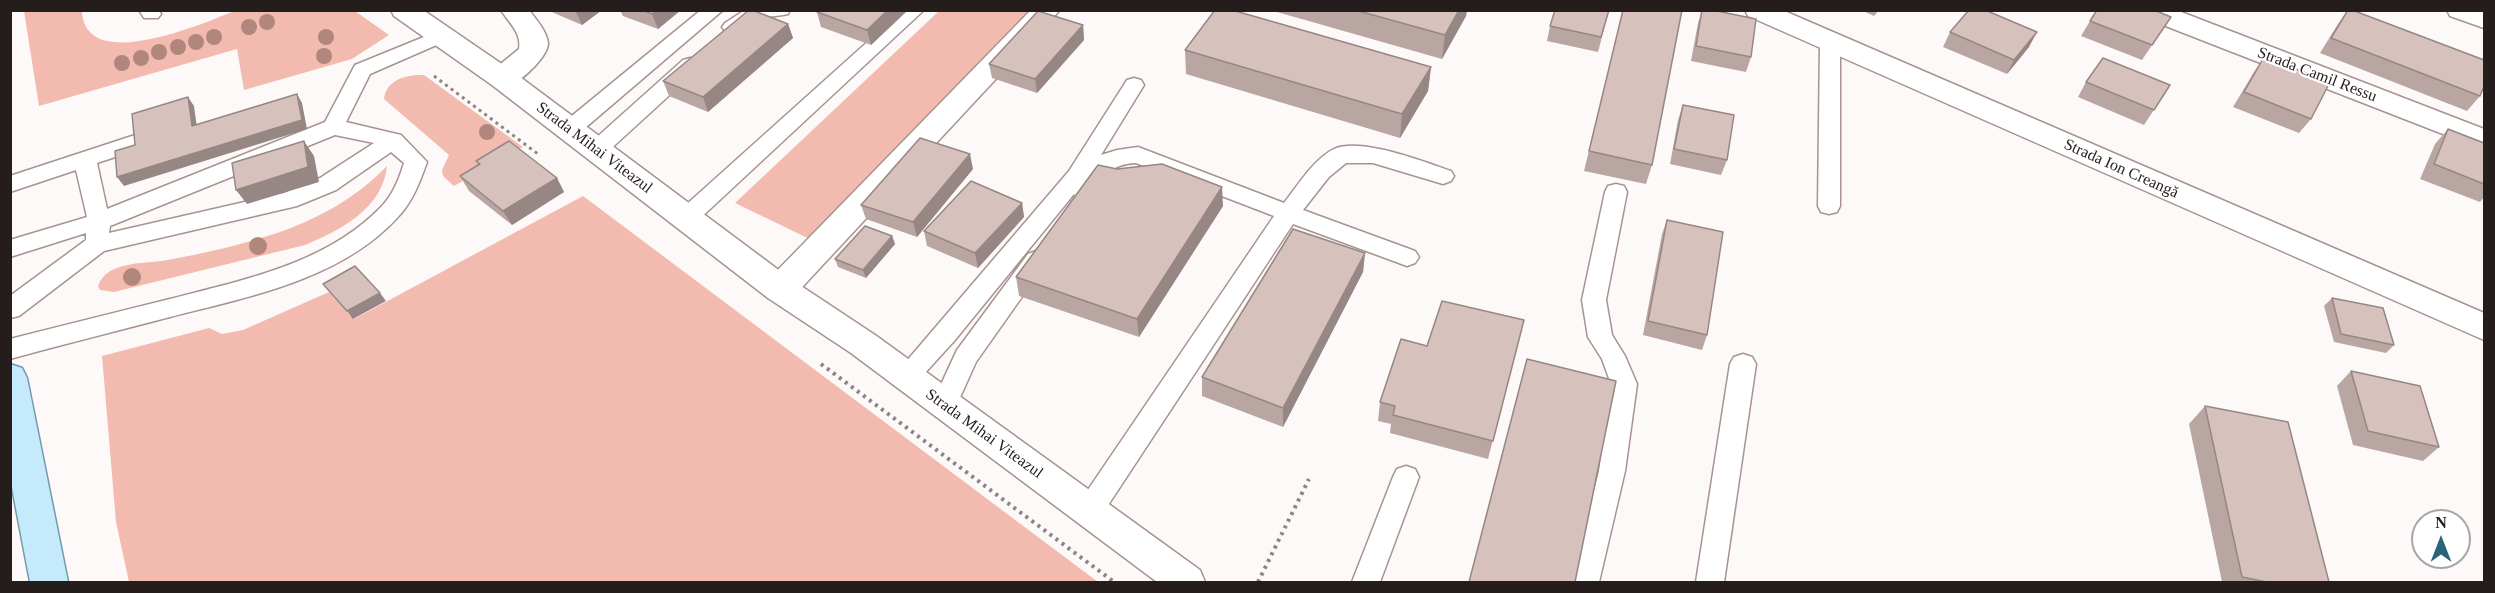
<!DOCTYPE html>
<html>
<head>
<meta charset="utf-8">
<style>
  body { margin:0 }
  #map { position:relative; width:2495px; height:593px; overflow:hidden; background:#fdf9f8; font-family:Georgia,serif }
  canvas { display:block }
  .frame { position:absolute; inset:0; border:12px solid #251d1b; pointer-events:none }
  .north { position:absolute; left:2411px; top:509px; width:60px; height:60px; box-sizing:border-box; background:#fff; border:2px solid #a8a5a4; border-radius:50%; rotate:0deg; font-size:16px; font-weight:700; line-height:24px; text-align:center; color:#251d1b }
  .north::after { content:''; display:block; margin:auto; width:21px; height:27px; background:#29637c; clip-path:polygon(50% 0,100% 100%,50% 72%,0 100%) }
</style>
</head>
<body>
<div id="map">
<canvas width="2495" height="593"></canvas>
<div class="frame"></div>
<div class="north">N</div>
</div>
<script>
const g = document.querySelector('canvas').getContext('2d');
g.lineJoin = 'round';
function fill(path, color) {
  g.fillStyle = color;
  g.fill(path, 'evenodd');
}
function strokePath(path, color, width, dash) {
  g.strokeStyle = color;
  g.lineWidth = width;
  g.lineCap = dash ? 'butt' : 'round';
  g.setLineDash(dash || []);
  g.stroke(path);
}
function label(font, color, halo, rows, align = 'center') {
  g.font = font + ' Georgia,serif';
  g.lineWidth = 4.5;
  g.setLineDash([]);
  g.textBaseline = 'middle';
  g.strokeStyle = halo;
  g.fillStyle = color;
  for (const [text, x, y, turn = 0] of rows) {
    g.save();
    g.translate(x, y);
    g.rotate((+turn || 0) * Math.PI / 180);
    g.textAlign = isNaN(turn) ? turn : align;
    if (halo) g.strokeText(text, 0, 0);
    g.fillText(text, 0, 0);
    g.restore();
  }
}
fill(new Path2D(`
  M237 10 355 11 389 35 352 59 244 90 237 49 39 106 24 11H82C85 76 206 22 237 10Z
  M939 11H1038L818 243 735 203Z
  M424 75 523 147 454 186 443 176 442 170 449 155 384 99C386 79 408 74 424 75Z
  M387 166C383 208 341 230 305 245L114 292 100 290 98 286C101 277 108 271 117 268 132 262 151 263 167 260 202 254 240 245 274 234 318 219 355 199 387 166Z
  M583 196 1098 582H129L116 522 102 356 209 328 222 334 243 330 329 292 354 319Z`), '#f3bbaf');
const service = new Path2D(`
  M139 10H159L161 14 158 18H144Z
  M701 10H723L578 134 570 136 562 134 559 129 562 124Z
  M745 10H790L788 14C780 16 771 16 762 18 748 22 741 36 725 31L722 27 725 23Z
  M903 10H924L694 224 686 226 678 224 675 218 678 212Z
  M441 30 448 32 451 36 448 40 370 74 346 122 401 135 427 162C420 182 412 203 397 218 340 280 247 297 170 317 117 331 64 344 10 359V339C64 325 117 312 170 299 243 280 326 264 381 207 393 195 399 179 404 163L391 152 336 190 297 206 104 251 19 316 10 318V296L86 240V233L10 257V240L87 217 76 170 10 192V176L132 136 140 134 148 136 151 141 148 146 97 163 107 209 325 122 355 65ZM335 135 374 143 320 178 284 193 109 233 110 226Z
  M1830 36 1837 37 1840 42V206L1837 212 1829 214 1821 212 1818 206 1820 42 1823 37Z
  M690 58 697 60 700 65 697 70 604 155 596 157 588 155 585 150 588 145 683 60Z
  M1134 78 1141 80 1144 85 1101 155 1117 150 1138 147 1284 203C1298 185 1314 159 1334 149 1361 137 1424 162 1451 171L1454 176 1451 181 1443 184 1373 163H1346L1329 177 1303 210 1415 251 1419 257 1415 263 1407 266 1399 263 1293 224 1099 519 1089 523 1079 519 1075 511 1079 503 1274 216 1136 163C1109 164 1105 177 1092 198L1084 200 1076 198 1074 194 955 340 915 384 906 387 897 384 893 377 1069 171 1127 80Z
  M1616 184 1624 186 1627 192 1606 300 1612 335 1625 356 1637 384 1625 471 1599 582H1571L1599 471 1611 384 1602 359 1588 337 1582 300 1605 192 1608 186Z
  M1036 251 1044 254 1048 260 976 362 953 413 944 416 935 413 931 406 957 350 1028 254Z
  M1743 354 1752 357 1756 364 1724 582H1696L1730 364 1734 357Z
  M1406 466 1415 469 1419 477 1380 582H1352L1393 477 1397 469Z`);
const minor = new Path2D(`
  M501 10H529C536 19 547 32 548 43 548 57 522 80 511 85 504 88 499 86 492 85L488 78 492 71 519 49C522 33 509 23 501 10Z
  M1031 10H1060L792 298 780 301 768 298 764 289 768 280Z
  M1745 10H1782L2484 313V340L1748 16Z
  M2137 10H2176L2484 129V150L2140 16Z
  M2447 10H2484V28L2450 16Z`);
const secondary = new Path2D(`
  M391 10H423L512 71 792 280 875 335 1200 570 1205 582H1157L851 353 768 298 492 85 394 16Z`);
const primary = new Path2D(`
  M10 364 22 368 27 378 68 582H30L10 477Z`);
strokePath(service, '#a8938f', 3);
strokePath(minor, '#a8938f', 3);
strokePath(secondary, '#a8938f', 3);
strokePath(primary, '#7499ab', 3);
strokePath(new Path2D(`
  M434 76 538 154`), '#8b8584', 3, [3, 4]);
strokePath(new Path2D(`
  M821 364 1114 582
  M1258 582 1309 479`), '#8b8584', 4, [3, 4.5]);
fill(service, '#fff');
fill(minor, '#fff');
fill(secondary, '#fff');
fill(primary, '#c5eafb');
g.fillStyle = '#b1867d';
for (const [x, y, r] of [
  [267,22,8],
  [249,27,8],
  [214,37,8],
  [326,37,8],
  [196,42,8],
  [178,47,8],
  [159,52,8],
  [324,56,8],
  [141,58,8],
  [122,63,8],
  [487,132,8],
  [258,246,9],
  [132,277,9]
]) {
  g.beginPath();
  g.arc(x, y, r, 0, 2 * Math.PI);
  g.fill();
}
fill(new Path2D(`
  M547 10H602L582 25Z
  M620 10H681L658 29 623 16Z
  M908 10 871 45 821 27 817 12Z
  M1270 10H1467L1466 16 1442 59Z
  M1555 10H1609L1598 52 1547 41 1550 26Z
  M1623 10 1652 165 1646 184 1584 171Z
  M1702 10 1751 57 1746 72 1691 61 1698 23Z
  M1861 10H1879L1874 16Z
  M2348 10 2480 96 2467 111 2320 53 2338 24Z
  M2171 17 2142 60 2081 36 2090 21Z
  M788 24 793 38 708 112 669 96 663 81Z
  M1083 25 1084 40 1037 93 992 78 989 64Z
  M1950 32 2029 47 2007 74 1943 47Z
  M1185 50 1431 67 1428 91 1400 138 1186 74Z
  M2264 57 2311 119 2299 133 2233 107 2254 72Z
  M2086 82 2170 85 2144 125 2078 97Z
  M1683 105 1727 160 1721 175 1670 164 1678 120Z
  M2448 129 2484 143V197L2480 202 2420 179 2435 144Z
  M476 161 557 178 564 192 512 225 469 191 460 176 478 165Z
  M973 169 917 237 866 219 861 205Z
  M1022 203 1024 217 978 268 927 246 924 231Z
  M1223 206 1139 337 1019 296 1016 277Z
  M1667 220 1707 335 1702 350 1643 335 1662 234Z
  M892 236 895 244 866 278 838 267 835 259Z
  M1365 253 1363 272 1283 427 1202 396V377Z
  M2332 298 2394 345 2386 353 2334 342 2324 306Z
  M1524 320 1488 459 1390 433 1391 424 1378 421 1380 402 1427 346Z
  M2351 371 2439 447 2423 461 2353 445 2337 386Z
  M2205 406 2329 582H2222L2189 424Z`), '#b9a6a2');
fill(new Path2D(`
  M575 10H602L582 25Z
  M657 10H681L658 29 652 14Z
  M888 10H908L871 45 867 30Z
  M1459 10H1467L1466 16 1442 59 1445 35Z
  M788 24 793 38 708 112 703 97Z
  M1083 25 1084 40 1037 93 1035 79Z
  M2037 32 2029 47 2007 74 2014 60Z
  M1431 67 1428 91 1400 138 1402 114Z
  M297 94 302 103 307 129 124 186 117 177Z
  M188 97 194 106 198 135 192 126Z
  M304 141 314 156 319 182 247 204 236 190Z
  M970 154 973 169 917 237 913 222Z
  M557 178 564 192 512 225 503 211Z
  M1222 187 1223 206 1139 337 1137 319Z
  M1022 203 1024 217 978 268 975 253Z
  M892 236 895 244 866 278 863 270Z
  M1365 253 1363 272 1283 427V408Z
  M380 293 386 301 353 319 347 311Z`), '#968784');
const building = new Path2D(`
  M642 10H657L652 14Z
  M749 10H752L788 24 703 97 663 81Z
  M819 10H888L867 30 817 12Z
  M1215 10H1232L1431 67 1402 114 1185 50Z
  M1355 10H1459L1445 35Z
  M1555 10H1609L1601 37 1550 26Z
  M1623 10H1682L1652 165 1589 151Z
  M1702 10H1712L1756 19 1751 57 1696 46Z
  M1969 10H1985L2037 32 2014 60 1950 32Z
  M2097 10H2154L2171 17 2152 45 2090 21Z
  M2348 10H2352L2484 60V86L2480 96 2331 38Z
  M1038 11 1083 25 1035 79 989 64Z
  M2264 57 2330 82 2311 119 2244 92Z
  M2103 58 2170 85 2154 110 2086 82Z
  M297 94 302 120 117 177 115 151 135 145 132 114 188 97 192 126Z
  M1683 105 1734 115 1727 160 1674 149Z
  M2448 129 2484 143V184L2434 164Z
  M920 138 970 154 913 222 861 205Z
  M304 141 308 167 236 190 232 163Z
  M509 141 557 178 503 211 460 176 480 164 476 161Z
  M1162 164 1222 187 1137 319 1016 277 1098 165 1117 169Z
  M971 181 1022 203 975 253 924 231Z
  M1667 220 1723 232 1707 335 1648 321Z
  M865 226 892 236 863 270 835 259Z
  M1293 229 1365 253 1283 408 1202 377Z
  M355 266 380 293 347 311 323 284Z
  M2332 298 2383 308 2394 345 2341 334Z
  M1442 301 1524 320 1493 441 1393 415 1395 406 1380 402 1401 339 1427 346Z
  M1527 359 1616 381 1575 582H1469Z
  M2351 371 2420 386 2439 447 2368 431Z
  M2205 406 2288 422 2329 582H2267L2242 577Z`);
fill(building, '#d7c1bc');
strokePath(building, '#968784', 1.5);
label('16px', '#251d1b', '#fff', [
  ["Strada Camil Ressu",2317,75,21],
  ["Strada Mihai Viteazul",594,148,37],
  ["Strada Ion Creangă",2121,169,24],
  ["Strada Mihai Viteazul",984,434,36]
]);
</script>
</body>
</html>
